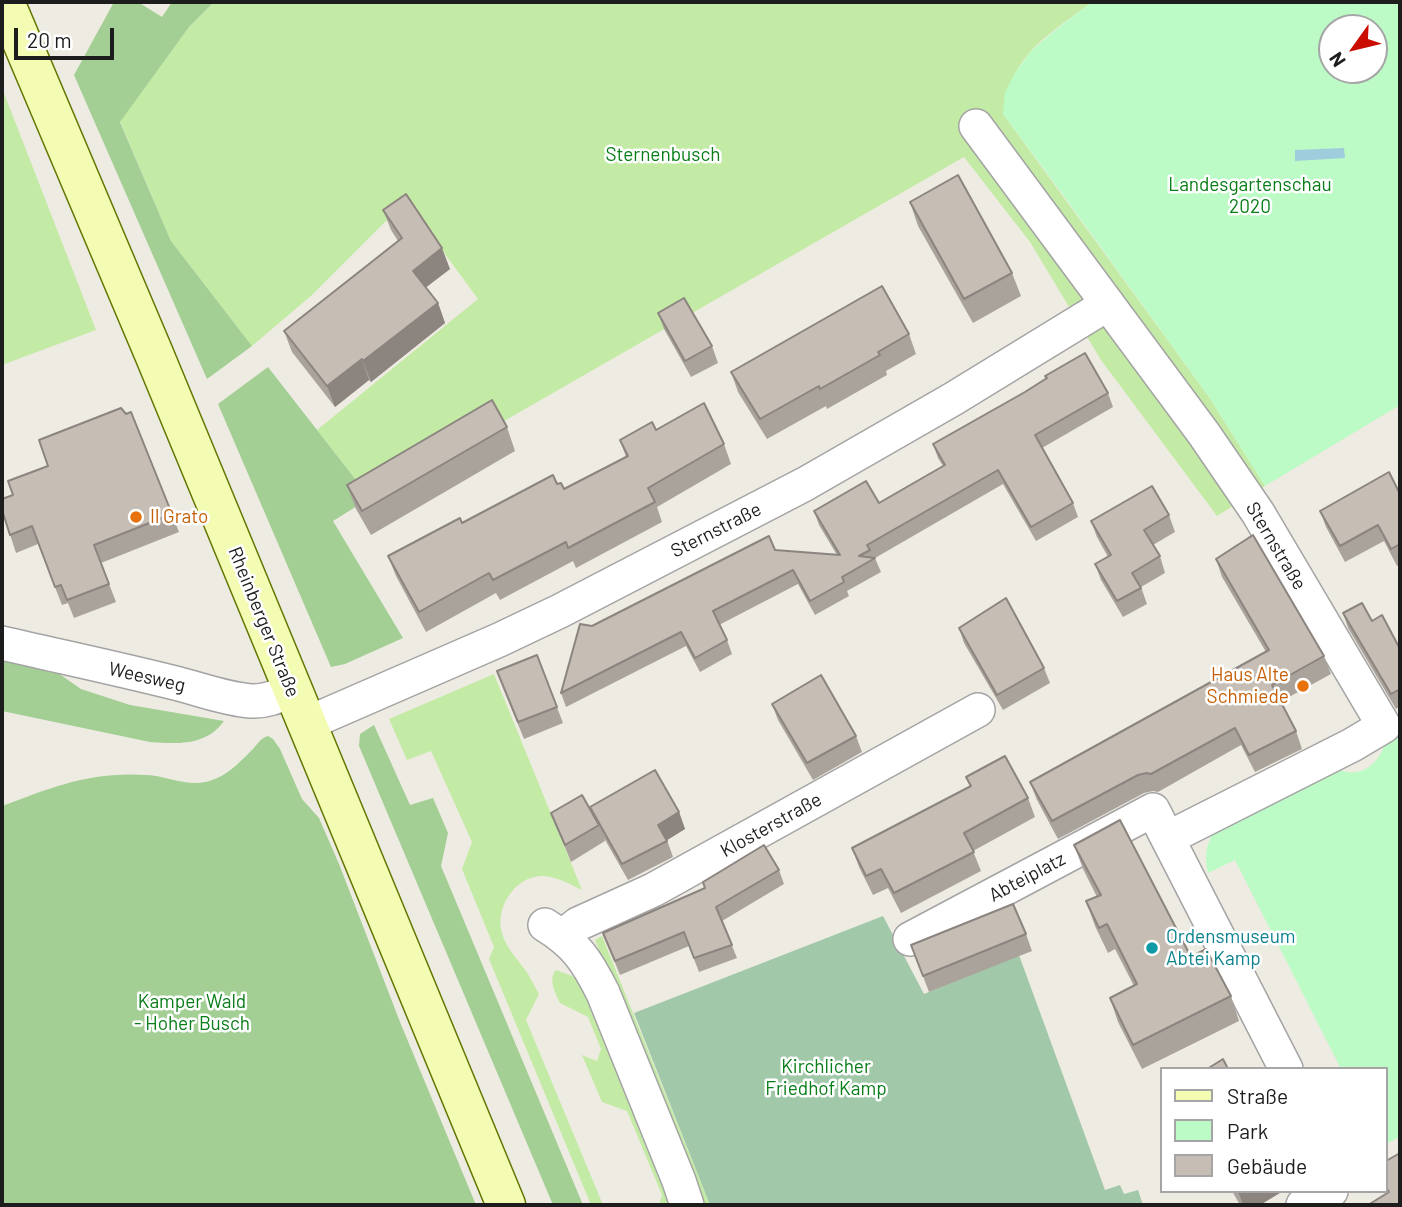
<!DOCTYPE html>
<html>
<head>
<meta charset="utf-8">
<style>
  body { margin:0 }
  #map { position:relative; width:1402px; height:1207px; overflow:hidden; background:#eeebe2; font-family:Barlow,sans-serif }
  canvas { display:block }
  .frame { position:absolute; inset:0; border:4px solid #1d1d1d; pointer-events:none }
  .legend { position:absolute; left:1160px; top:1067px; width:228px; height:126px; box-sizing:border-box; background:#fff; border:2px solid #a5a5a5; margin:0; padding:9px 12px; list-style:none; font-size:21px; color:#1d1d1d }
  .legend li { display:flex; align-items:center; gap:14px; height:35px }
  .legend b { width:35px; border:2px solid #a5a5a5 }
  .north { position:absolute; left:1318px; top:14px; width:70px; height:70px; box-sizing:border-box; background:#fff; border:2px solid #a5a5a5; border-radius:50%; rotate:236deg; font-size:19px; font-weight:700; line-height:28px; text-align:center; color:#1d1d1d }
  .north::after { content:''; display:block; margin:auto; width:24px; height:32px; background:#c90b00; clip-path:polygon(50% 0,100% 100%,50% 72%,0 100%) }
  .scale { position:absolute; left:14px; top:28px; width:100px; height:32px; box-sizing:border-box; border:4px solid #1d1d1d; border-top:0; padding-left:9px; font-size:21px; line-height:24px; white-space:nowrap; color:#1d1d1d; -webkit-text-stroke:5px #fff; paint-order:stroke }
</style>
</head>
<body>
<div id="map">
<canvas width="1402" height="1207"></canvas>
<div class="frame"></div>
<ul class="legend">
<li><b style="height:9px;background:#f4fbb3"></b>Straße</li>
<li><b style="height:19px;background:#bcfbc5"></b>Park</li>
<li><b style="height:19px;background:#c6bdb5"></b>Gebäude</li>
</ul>
<div class="north">N</div>
<div class="scale">20 m</div>
</div>
<script>
const g = document.querySelector('canvas').getContext('2d');
g.lineJoin = 'round';
function fill(path, color) {
  g.fillStyle = color;
  g.fill(path, 'evenodd');
}
function strokePath(path, color, width, dash) {
  g.strokeStyle = color;
  g.lineWidth = width;
  g.lineCap = dash ? 'butt' : 'round';
  g.setLineDash(dash || []);
  g.stroke(path);
}
function label(font, color, halo, rows, align = 'center') {
  g.font = font + ' Barlow,sans-serif';
  g.lineWidth = 5;
  g.setLineDash([]);
  g.textBaseline = 'middle';
  g.strokeStyle = halo;
  g.fillStyle = color;
  for (const [text, x, y, turn = 0] of rows) {
    g.save();
    g.translate(x, y);
    g.rotate((+turn || 0) * Math.PI / 180);
    g.textAlign = isNaN(turn) ? turn : align;
    if (halo) g.strokeText(text, 0, 0);
    g.fillText(text, 0, 0);
    g.restore();
  }
}
fill(new Path2D(`
  M214 2H1092C1066 22 1032 42 1016 72 1009 84 1007 101 1003 114L1209 397 1265 486 1217 516 1101 360 1030 242 964 157 370 498 317 430 478 299 406 201 312 295 252 346 171 241 120 121 189 27Z
  M2 88 96 330 2 365Z
  M494 674 582 890C570 884 554 875 540 876 514 878 495 908 502 933 506 949 519 960 528 974 532 981 535 987 539 994L526 1020 603 1205H591L489 959 494 947 462 869 472 842 431 751 407 760 389 719Z
  M602 936 710 1205H701L595 940Z
  M556 970 572 976 581 983 674 1205H659L662 1195 627 1111 602 1102 582 1055 597 1061 601 1049 588 1017 560 1003C555 992 548 980 556 970Z`), '#c4eba5');
fill(new Path2D(`
  M114 2H138L162 17 172 2H214L189 27 120 122 171 241 252 346 207 379 74 75Z
  M268 367 370 498 333 521 403 638 345 664 331 667 218 404Z
  M2 653 42 662 81 689 130 705 224 721C206 746 178 744 150 742L2 711Z
  M374 725 410 805 433 798 448 833 441 866 583 1205H553L359 746 360 734Z
  M268 736 273 739 280 749 302 799 319 818 339 864 400 1022 476 1205H2V806C52 787 91 771 147 775 166 776 185 786 205 782 225 778 238 764 252 750 258 744 260 738 268 736Z`), '#a3cf95');
fill(new Path2D(`
  M883 916 924 994 1019 955 1105 1190 1120 1185 1124 1194 1138 1190 1143 1205H710L634 1013Z`), '#a2c8aa');
fill(new Path2D(`
  M1092 2H1400V405L1265 486 1209 397 1058 188 1003 114 1005 92 1015 73 1030 52 1054 31ZM1332 28H1374V70H1332Z
  M1400 729V1137L1386 1144V1069H1341L1235 860 1208 873C1204 854 1206 845 1216 828L1331 767C1336 769 1342 771 1348 772 1370 775 1383 755 1387 737Z`), '#bcfbc5');
fill(new Path2D(`
  M1344 148 1345 158 1295 161V150Z`), '#a0cdde');
const minor = new Path2D(`
  M976 126 1204 434 1258 513 1384 726 1352 745 1168 838
  M2 643C58 656 115 668 171 682 197 688 224 699 251 701 265 702 279 696 292 691
  M306 724 499 640 560 611 805 484 953 399 1108 304
  M545 925C576 944 587 961 603 993L679 1181 687 1205
  M563 936 578 924 653 890 978 710
  M910 939 1153 810 1286 1069
  M1303 1205 1331 1191`);
const secondary = new Path2D(`
  M5 2 154 354 506 1205`);
strokePath(minor, '#a4a4a4', 36);
strokePath(secondary, '#637601', 41);
strokePath(minor, '#fff', 33);
strokePath(secondary, '#f4fbb3', 38);
fill(new Path2D(`
  M910 202 1012 273 1021 296 973 323 918 226Z
  M383 210 450 269 426 287 438 303 445 323 371 382 369 380 335 407 292 352 284 331 398 241 391 230Z
  M658 313 712 346 718 363 691 377 664 329Z
  M909 334 916 354 886 371 887 375 827 409 826 406 767 439 738 392 731 372Z
  M1045 376 1108 393 1113 407 1042 448 1073 503 1078 517 1036 541 1003 484 875 558 881 572 847 591 849 596 815 615 798 584 719 625 727 640 732 654 700 672 686 646 566 707 561 693 592 626 775 550 837 555 819 525 814 511 879 503 943 466 938 458 933 444 1025 392 1046 378Z
  M507 427 515 451 371 535 356 509 347 485Z
  M656 430 724 444 731 464 657 507 662 522 576 568 573 561 500 600 496 593 426 632 396 576 388 556 462 523 557 484 564 489 626 457 620 440Z
  M1400 494V564L1397 566 1384 541 1345 562 1326 527 1320 511Z
  M2 510 172 514 179 532 101 563 116 602 74 618 68 603 62 605 38 544 16 553Z
  M1169 515 1175 532 1153 545 1160 556 1165 573 1141 587 1147 604 1123 617 1101 580 1095 564 1108 557 1097 537 1091 521Z
  M1216 559 1324 656 1331 674 1280 702 1296 731 1302 749 1255 772 1241 745 1158 792 1153 791 1144 793 1058 839 1037 800 1030 782 1266 652 1222 577Z
  M1343 613 1372 621 1400 649V706L1396 709 1348 628Z
  M959 628 1044 668 1050 683 1003 710 964 643Z
  M537 655 563 723 524 739 503 687Z
  M772 704 856 736 862 752 813 780 778 720Z
  M966 777 1028 798 1035 817 973 851 981 871 901 913 888 888 873 895 859 867 852 848 970 787Z
  M591 810 679 812 685 829 667 840 673 857 628 880 604 838 605 841 571 862 551 813Z
  M1074 845 1231 996 1239 1021 1142 1069 1118 1022 1110 998 1134 986 1115 949 1108 953 1095 926 1086 901 1097 897 1083 869Z
  M779 870 784 884 722 921 737 958 699 972 689 946 620 975 603 933Z
  M1026 934 1032 951 929 992 911 945Z
  M1232 1191H1283L1260 1205H1240Z`), '#aaa39c');
fill(new Path2D(`
  M442 248 450 269 420 292 413 271Z
  M438 303 445 323 371 382 363 361Z
  M362 359 369 380 335 407 327 386Z
  M679 812 685 829 664 842 658 825Z
  M1238 1191H1283L1260 1205H1243Z`), '#8b847f');
const building = new Path2D(`
  M958 175 1012 273 964 299 910 202Z
  M406 194 442 248 413 271 438 303 363 361 362 359 327 386 284 331 402 238 383 210Z
  M882 286 909 334 878 352 880 355 820 389 819 386 760 419 731 372Z
  M684 298 712 346 685 361 658 313Z
  M1085 353 1108 393 1035 435 1073 503 1031 527 998 470 867 545 870 550 859 556 875 558 842 577 844 582 810 601 793 570 713 611 727 640 695 658 681 632 561 693 580 624 592 626 769 536 775 550 840 555 814 511 866 481 879 503 945 465 933 444 1025 392 1047 378 1045 376Z
  M492 400 507 427 362 511 347 485Z
  M704 403 724 444 648 488 655 502 568 548 566 542 493 580 489 573 419 612 388 556 460 518 462 523 553 475 557 484 561 483 564 489 628 456 620 440 652 422 656 430Z
  M121 408 126 414 131 412 172 514 94 545 109 584 67 600 61 585 55 587 32 526 10 535 2 510V499L13 495 8 481 48 466 39 440Z
  M1389 472 1400 494V544L1391 549 1378 525 1340 546 1320 511Z
  M1152 486 1169 515 1144 530 1160 556 1132 573 1141 588 1117 601 1095 564 1111 555 1091 521Z
  M1253 535 1324 656 1272 685 1296 731 1249 755 1235 728 1151 774 1147 773 1138 775 1052 821 1030 782 1269 650 1216 559Z
  M1006 598 1044 668 997 695 959 628Z
  M1362 603 1372 621 1382 615 1400 649V689L1391 694 1343 613Z
  M537 655 557 707 518 722 497 671Z
  M821 675 856 736 807 763 772 704Z
  M1005 756 1028 798 964 833 974 852 894 893 881 869 866 876 852 848 971 786 966 777Z
  M655 770 679 812 658 825 667 841 622 864 590 807Z
  M582 795 599 825 565 845 551 813Z
  M1120 820 1191 957 1206 949 1231 996 1133 1045 1110 998 1137 984 1107 924 1099 928 1086 901 1101 895 1074 845Z
  M764 845 779 870 716 907 732 945 694 958 684 932 615 961 603 933 705 888 703 882Z
  M1013 904 1026 934 923 976 911 945Z
  M1223 1059 1228 1069H1207Z
  M1400 1153V1205H1368L1389 1192 1386 1187V1161Z`);
fill(building, '#c6bdb5');
strokePath(building, '#8b847f', 2);
for (const [x, y, r, color] of [
  [136,517,7,"#e8710a"],
  [1303,686,7,"#e8710a"],
  [1152,948,7,"#0f9aa8"]
]) {
  const dot = new Path2D();
  dot.arc(x, y, r, 0, 2 * Math.PI);
  g.fillStyle = color;
  g.fill(dot);
  strokePath(dot, '#fff', 2.5);
}
label('19px', '#087d18', '#fff', [
  ["Sternenbusch",663,155],
  ["Landesgartenschau",1250,185],
  ["2020",1250,207],
  ["Kamper Wald",192,1002],
  ["- Hoher Busch",192,1024],
  ["Kirchlicher",826,1067],
  ["Friedhof Kamp",826,1089]
]);
label('19px', '#c56008', '#fff', [
  ["Il Grato",150,517],
  ["Haus Alte",1289,675,"right"],
  ["Schmiede",1289,697,"right"]
], 'left');
label('19px', '#1d1d1d', '#fff', [
  ["Sternstraße",716,530,-27],
  ["Sternstraße",1276,546,59],
  ["Rheinberger Straße",264,622,68],
  ["Weesweg",147,677,13],
  ["Klosterstraße",771,825,-29],
  ["Abteiplatz",1027,877,-28]
]);
label('19px', '#0d838f', '#fff', [
  ["Ordensmuseum",1166,937],
  ["Abtei Kamp",1166,959]
], 'left');
</script>
</body>
</html>
